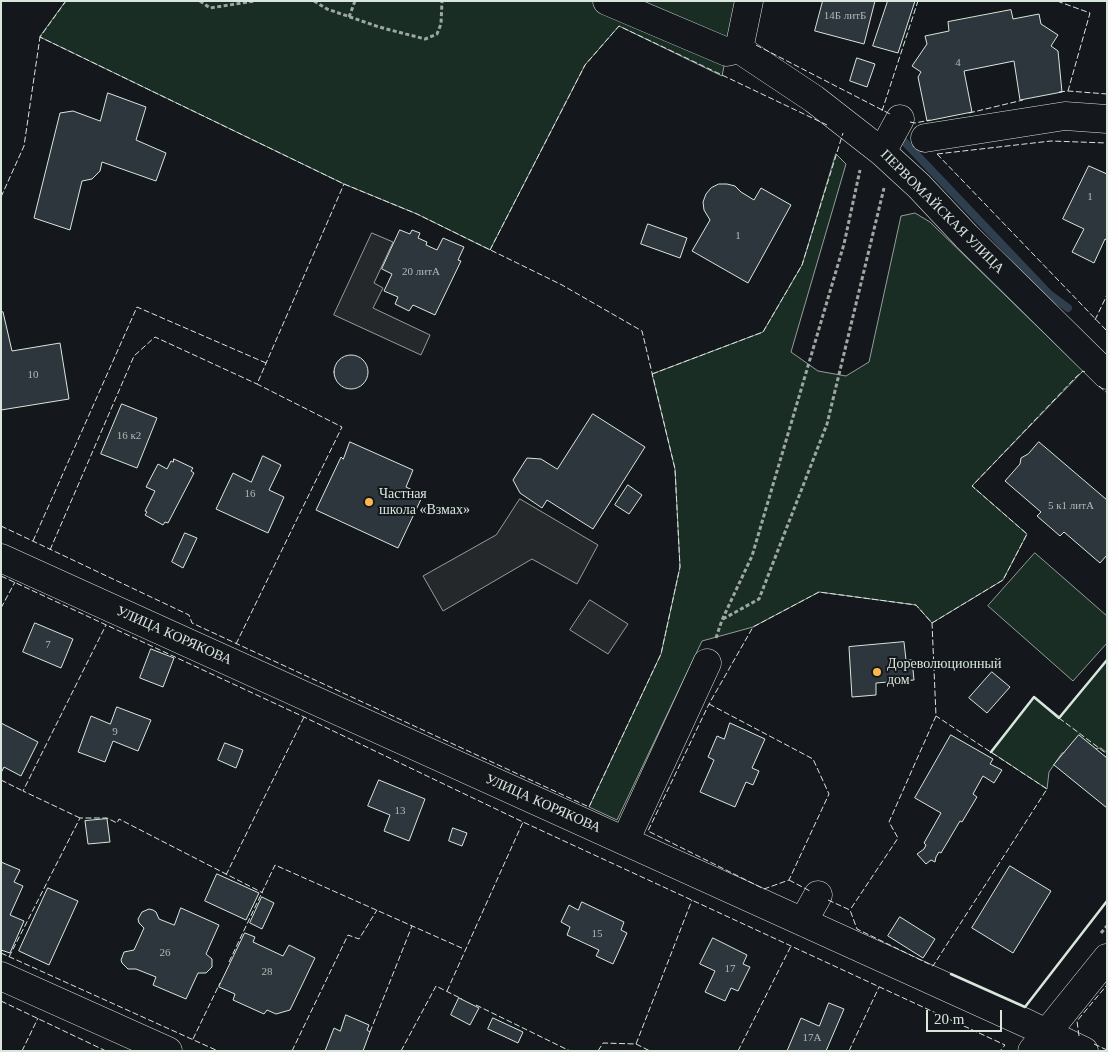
<!DOCTYPE html>
<html>
<head>
<meta charset="utf-8">
<style>
  body { margin:0 }
  #map { position:relative; width:1108px; height:1052px; overflow:hidden; background:#14181c; font-family:Georgia,serif }
  canvas { display:block }
  .frame { position:absolute; inset:0; border:2px solid #d8e6dc; pointer-events:none }
  .scale { position:absolute; left:926px; top:1010px; width:76px; height:22px; box-sizing:border-box; border:2px solid #d8e6dc; border-top:0; padding-left:6px; font-size:15px; line-height:18px; white-space:nowrap; color:#d8e6dc; -webkit-text-stroke:4px #14181c; paint-order:stroke }
</style>
</head>
<body>
<div id="map">
<canvas width="1108" height="1052"></canvas>
<div class="frame"></div>
<div class="scale">20 m</div>
</div>
<script>
const g = document.querySelector('canvas').getContext('2d');
g.lineJoin = 'round';
function fill(path, color) {
  g.fillStyle = color;
  g.fill(path, 'evenodd');
}
function strokePath(path, color, width, dash) {
  g.strokeStyle = color;
  g.lineWidth = width;
  g.lineCap = dash ? 'butt' : 'round';
  g.setLineDash(dash || []);
  g.stroke(path);
}
function label(font, color, halo, rows, align = 'center') {
  g.font = font + ' Georgia,serif';
  g.lineWidth = 4;
  g.setLineDash([]);
  g.textBaseline = 'middle';
  g.strokeStyle = halo;
  g.fillStyle = color;
  for (const [text, x, y, turn = 0] of rows) {
    g.save();
    g.translate(x, y);
    g.rotate((+turn || 0) * Math.PI / 180);
    g.textAlign = isNaN(turn) ? turn : align;
    if (halo) g.strokeText(text, 0, 0);
    g.fillText(text, 0, 0);
    g.restore();
  }
}
const green = new Path2D(`
  M66 1H737L722 76 619 26 585 65 490 250 417 214 344 184 40 37Z
  M836 154 846 164 791 352 818 371 846 376 869 362 901 216 915 213 930 222 1083 371 972 486 1027 534 1003 580 932 623 916 605 819 592 753 627 702 641 617 820 589 807 661 654 680 567 675 469 652 374 763 332 802 265Z
  M1035 553 1107 616V643L1073 681 988 606Z
  M1107 660V753L1101 748 1062 753 1049 772 1047 789 991 752 1034 697 1060 717Z`);
fill(green, '#1a2d24');
strokePath(green, '#939e99', 1);
const parking = new Path2D(`
  M372 233 393 242 374 283 383 288 373 308 430 335 421 355 334 315Z
  M520 499 598 545 577 584 532 559 443 611 423 576 496 535Z
  M590 600 628 624 608 654 570 630Z`);
fill(parking, '#24282b');
strokePath(parking, '#939e99', 1);
strokePath(new Path2D(`
  M898 135 1049 294 1068 308`), '#2f3f4d', 8);
const building = new Path2D(`
  M823 1H875L864 44 815 31Z
  M888 1H915L898 53 873 46Z
  M1011 10 1013 19 1039 14 1041 24 1058 35 1051 46 1058 51 1062 92 1020 100 1014 61 964 71 972 112 927 121 918 77 921 72 912 66 927 44 925 36 949 31 948 22Z
  M857 58 875 64 867 87 850 81Z
  M108 93 146 107 136 140 166 153 156 181 102 162 100 171 92 179 82 181 70 230 34 218 60 113 73 111 100 121Z
  M1089 166 1107 174V240L1105 239 1094 263 1072 252 1084 229 1063 219Z
  M719 184H727L735 186 741 192 754 200 761 188 791 205 748 283 692 251 710 220 704 210 703 202 706 194 711 188Z
  M648 224 687 238 680 258 641 244Z
  M400 230 410 234 412 230 420 233 418 238 427 242 426 245 437 250 443 238 464 247 458 260 461 261 435 315 413 305 409 311 395 304 398 297 384 291 392 274 382 269Z
  M3 312 12 351 60 343 69 399 1 410V313Z
  M334 372a17 17 0 1 1 34 0a17 17 0 1 1-34 0Z
  M122 404 157 418 137 468 101 454Z
  M593 414 645 447 593 529 547 500 542 508 520 493 513 480 527 458 541 459 557 469Z
  M350 442 413 470 406 487 423 495 398 548 316 510 341 457 343 459Z
  M1039 442 1107 500V555L1100 563 1064 532 1060 536 1037 516 1041 512 1005 481 1020 464 1021 458 1028 454Z
  M263 456 281 465 269 490 284 497 268 533 216 509 233 473 251 482Z
  M174 459 193 468 191 471 194 473 168 523 165 522 163 525 145 515 147 512 145 511 155 491 146 487 158 464 167 469 171 461 173 462Z
  M628 485 642 495 629 514 615 505Z
  M185 533 197 538 183 568 172 562Z
  M35 623 73 639 61 668 23 652Z
  M904 642 906 660H912L914 680 876 683V695L852 697 849 647Z
  M151 649 174 658 163 687 140 678Z
  M992 672 1010 687 987 713 969 698Z
  M117 707 151 720 138 751 113 741 105 762 78 752 91 716 110 724Z
  M1 723 38 742 21 776 4 767 1 773Z
  M730 723 765 739 752 768 759 771 753 785 746 782 735 807 700 792 714 760 708 757 717 736 724 739Z
  M951 735 993 759 990 764 1002 770 994 783 983 776 973 794 977 797 962 822 960 821 941 853 939 852 936 857 935 862 931 860 926 864 917 854 924 849 926 845 924 843 941 813 915 798Z
  M1079 735 1107 758V808L1054 765Z
  M225 743 243 750 236 768 218 760Z
  M379 780 425 799 409 841 384 831 390 815 368 806Z
  M107 819 110 842 88 844 85 821Z
  M453 828 467 833 462 846 449 841Z
  M1 862 20 870 14 882 23 886 10 915 24 921 10 953 1 950Z
  M1010 866 1051 891 1013 953 972 928Z
  M217 874 259 893 246 920 205 901Z
  M48 888 78 901 49 965 19 951Z
  M262 897 274 903 262 929 250 923Z
  M582 902 624 922 621 930 627 933 613 964 596 956 599 950 567 935 570 927 561 922 569 905 578 910Z
  M181 908 219 925 206 954 212 959V967L206 973H198L186 999 153 985 156 977 136 969H128L122 963 121 960 124 952 134 950 144 928 139 923 138 919 142 912 149 909 153 910 156 912 159 919 174 925Z
  M900 917 935 939 923 958 888 936Z
  M245 933 255 937 253 942 283 956 289 945 315 958 290 1010 276 1014 267 1010 264 1014 233 1000 235 994 219 987Z
  M713 938 747 955 743 964 750 967 738 991 731 988 725 1001 705 992 715 971 700 964Z
  M459 998 479 1008 470 1025 451 1015Z
  M829 1003 844 1009 826 1051H787L801 1018 819 1026Z
  M346 1015 369 1025 367 1030 370 1032 363 1051H325L334 1028 340 1031Z
  M493 1018 523 1032 518 1043 488 1029Z`);
fill(building, '#2c363c');
strokePath(building, '#d8e6dc', 1);
const minor = new Path2D(`
  M607 1 727 52 739 49
  M739 49 814 99 882 152 919 186 966 236 1107 375
  M739 49 749 1
  M925 138 1065 116 1107 119
  M882 152 900 119
  M1 558 1028 1024 1084 1051
  M625 841 707 663
  M803 922 818 895
  M1 976 168 1051
  M1032 1051 1107 958`);
strokePath(minor, '#d8e6dc', 29);
strokePath(new Path2D(`
  M200 1 210 8 255 1
  M314 1 327 9 379 27 425 39 437 34 441 24 442 1
  M349 17 355 1
  M723 619 759 599 827 424 884 188
  M716 638 722 620 752 556 844 244 860 170
  M1101 933 1107 926`), '#9da8a2', 3, [4, 2.5]);
strokePath(minor, '#14181c', 28);
strokePath(new Path2D(`
  M1057 1 1090 13 1068 91
  M756 45 892 115
  M1059 92 1068 91 1107 94
  M882 111 918 1
  M969 113 1023 100
  M910 122 915 123 930 120
  M937 154 1107 331
  M937 154 1051 141 1107 143
  M1 197 24 146 40 37
  M490 250 585 65 619 26 827 125
  M1095 320 1107 295
  M652 374 763 332 802 265 843 133
  M1099 386 1107 393
  M1 526 189 615 192 623 589 807 661 654 680 567 675 469 642 331 562 285 417 214 344 184 40 37 66 1
  M33 541 137 307 266 363
  M50 550 134 356 155 337 257 384
  M1 576 304 717 523 822 1005 1045 1000 1051
  M1 608 15 582
  M932 623 1003 580 1027 534 972 486 1076 377 1083 371 1085 372
  M236 644 342 427 257 384 344 184
  M709 704 813 759 829 794 789 880 764 889 648 831 709 704 753 627 819 592 916 605 932 623 936 716 889 822 898 838 850 910
  M1059 718 1107 754
  M1 780 23 791
  M80 818 23 791 106 625
  M226 875 304 717
  M789 880 810 891
  M828 900 850 910 857 929 933 966 1047 789 936 716
  M1 953 218 1051
  M9 957 80 818H107L117 823 119 819 263 893
  M229 962 275 865 464 949
  M447 991 523 822
  M1 1001 106 1051
  M476 1005 570 1051
  M370 1032 412 926
  M1079 1036 1077 1021 1107 985
  M193 1039 220 983
  M636 1044 650 1051
  M1094 1044 1107 1050
  M22 1051 38 1018
  M292 1051 348 935 359 939 377 910
  M401 1051 436 986 462 999
  M598 1051 603 1043 636 1044 692 900
  M738 1051 791 946
  M849 1051 879 987`), '#d8e6dc', 1, [6, 2.5]);
strokePath(new Path2D(`
  M991 752 1034 697 1059 718 1107 660
  M951 974 1025 1007 1107 901`), '#d8e6dc', 2.5);
for (const [x, y, r, color] of [
  [369,502,5,"#ffb74d"],
  [877,672,5,"#ffb74d"]
]) {
  const dot = new Path2D();
  dot.arc(x, y, r, 0, 2 * Math.PI);
  g.fillStyle = color;
  g.fill(dot);
  strokePath(dot, '#14181c', 2);
}
label('11px', '#adbab4', null, [
  ["14Б литБ",845,16],
  ["4",958,63],
  ["1",1090,197],
  ["1",738,236],
  ["20 литА",421,272],
  ["10",33,375],
  ["16 к2",129,436],
  ["16",250,494],
  ["5 к1 литА",1071,506],
  ["7",48,645],
  ["9",115,732],
  ["13",400,811],
  ["15",597,934],
  ["26",165,953],
  ["17",730,969],
  ["28",267,972],
  ["17А",812,1038]
]);
label('14px', '#d8e6dc', '#14181c', [
  ["ПЕРВОМАЙСКАЯ УЛИЦА",942,212,45],
  ["УЛИЦА КОРЯКОВА",174,636,24],
  ["УЛИЦА КОРЯКОВА",543,804,24]
]);
label('14px', '#d8e6dc', '#14181c', [
  ["Частная",379,494],
  ["школа «Взмах»",379,510],
  ["Дореволюционный",887,664],
  ["дом",887,680]
], 'left');
</script>
</body>
</html>
